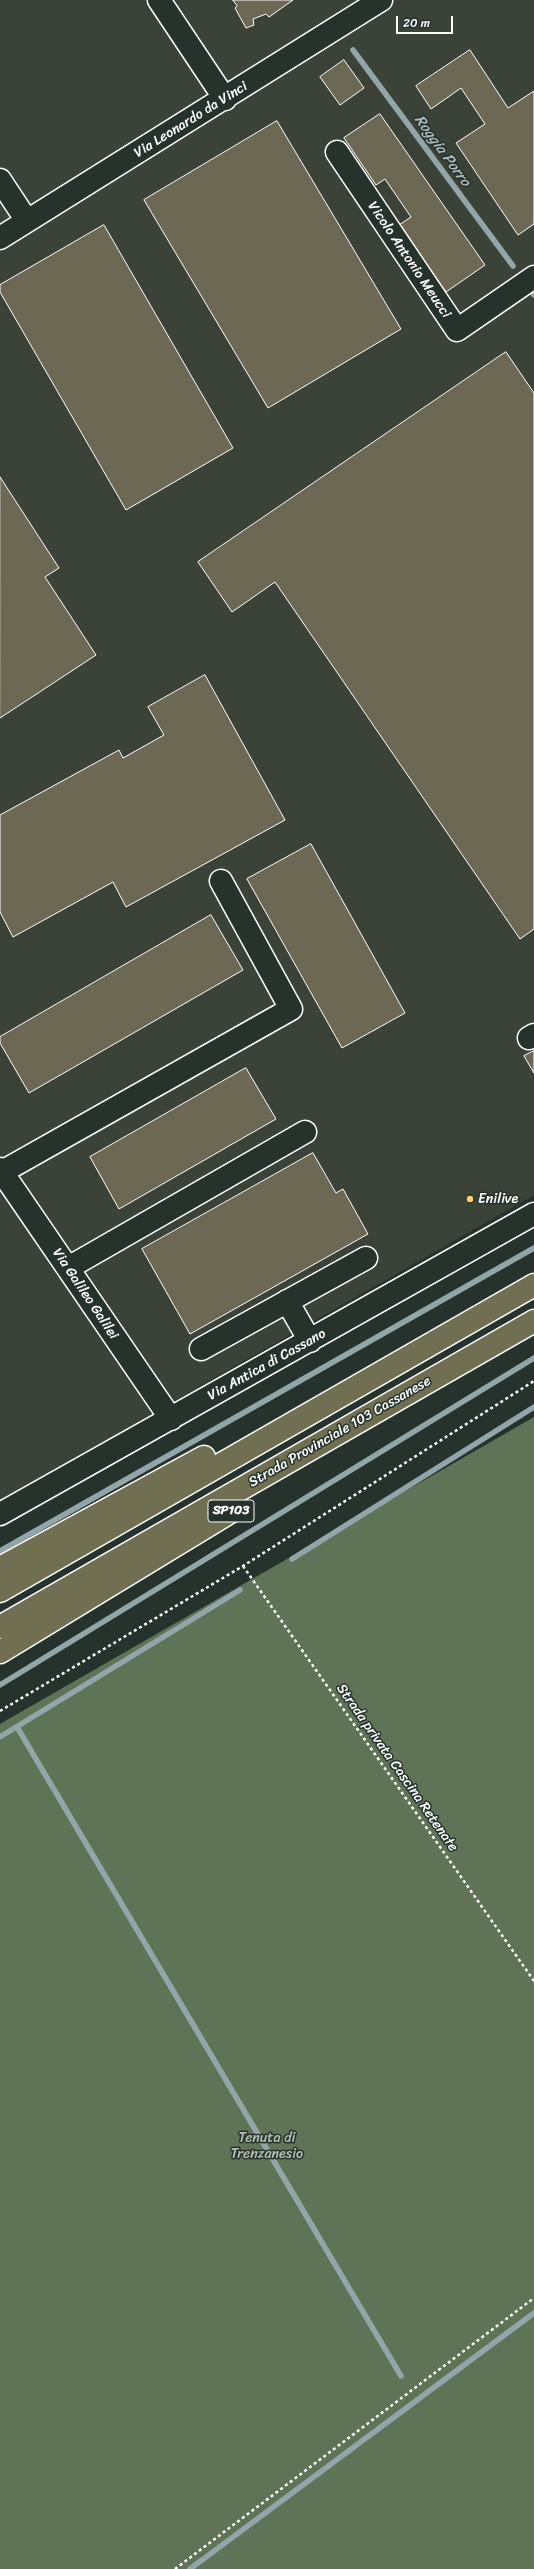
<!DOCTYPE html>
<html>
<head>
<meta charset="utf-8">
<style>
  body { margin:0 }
  #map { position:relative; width:534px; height:2569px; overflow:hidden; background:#26332d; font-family:Sriracha,sans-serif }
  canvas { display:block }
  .scale { position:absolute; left:396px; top:16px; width:57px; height:18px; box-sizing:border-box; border:2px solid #fff; border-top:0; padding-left:5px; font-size:12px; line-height:14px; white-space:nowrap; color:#fff; -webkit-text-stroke:3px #26332d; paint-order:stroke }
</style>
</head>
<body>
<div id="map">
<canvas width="534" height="2569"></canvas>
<div class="scale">20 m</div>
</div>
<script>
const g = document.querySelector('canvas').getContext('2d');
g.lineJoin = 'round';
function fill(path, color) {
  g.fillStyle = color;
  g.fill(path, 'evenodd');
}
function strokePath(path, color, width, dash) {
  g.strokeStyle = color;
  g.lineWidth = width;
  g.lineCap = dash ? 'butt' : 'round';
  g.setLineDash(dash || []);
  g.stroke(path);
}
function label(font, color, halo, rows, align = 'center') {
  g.font = font + ' Sriracha,sans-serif';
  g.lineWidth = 3;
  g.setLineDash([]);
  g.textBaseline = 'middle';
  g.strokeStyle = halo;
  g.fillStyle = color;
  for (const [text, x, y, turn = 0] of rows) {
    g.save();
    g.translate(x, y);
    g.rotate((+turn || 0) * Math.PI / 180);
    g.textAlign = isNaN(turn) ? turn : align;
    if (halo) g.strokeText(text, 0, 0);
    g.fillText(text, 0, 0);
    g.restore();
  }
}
fill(new Path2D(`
  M0 0H534V1195L0 1501Z`), '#3b4339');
fill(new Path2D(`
  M534 1417V2569H0V1724Z`), '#5f7356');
strokePath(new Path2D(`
  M353 50 513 266
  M532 292 534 295
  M0 1551 534 1248
  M292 1559 534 1407
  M0 1685 534 1358
  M17 1727 401 2376
  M0 1737 240 1590
  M190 2569 534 2313`), '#92a6aa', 5.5);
const building = new Path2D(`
  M233 0H293L269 17 266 14 253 19 254 25 246 28 235 8 237 6Z
  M470 50 508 108 534 91V224L518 235 456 143 485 124 461 88 431 109 416 86Z
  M344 60 364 88 340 105 320 77Z
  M380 114 485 265 446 292 399 225 411 217 385 179 376 185 344 138Z
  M277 121 401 329 268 408 144 200Z
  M104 225 233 448 126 510 0 292V285Z
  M506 352 534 393V929L520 939 275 582 232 612 198 562Z
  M0 477 59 568 45 577 96 655 0 718Z
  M205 675 285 820 126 907 113 882 13 937 0 912V815L119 750 123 758 164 735 148 707Z
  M311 844 405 1013 342 1048 247 879Z
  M211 915 243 970 29 1093 0 1043V1037Z
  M534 1051V1073L524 1056Z
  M246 1068 276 1119 119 1209 90 1157Z
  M313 1153 336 1193 343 1189 368 1234 190 1334 142 1249Z`);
fill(building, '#6c6854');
strokePath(building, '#fff', 1);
const minor = new Path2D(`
  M159 0 225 99
  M337 152 457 330 534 277
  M0 180 27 221
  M0 238 381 0
  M529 1038 534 1035
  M0 1169 171 1419
  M2 1172 291 1009 221 881
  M68 1268 305 1132
  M287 1301 310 1341
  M201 1349 366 1258
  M0 1514 534 1214`);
const highway = new Path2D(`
  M0 1568 204 1457
  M0 1591 534 1285
  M0 1627 534 1321
  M0 1652 235 1509`);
strokePath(minor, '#fff', 25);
strokePath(highway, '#fff', 25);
strokePath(new Path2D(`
  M243 1566 534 1981
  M0 1711 243 1566 534 1381
  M175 2569 534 2298`), '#fff', 2.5, [3, 3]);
strokePath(minor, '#26332d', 22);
strokePath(highway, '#716f52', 22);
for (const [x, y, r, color] of [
  [470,1199,4,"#ffd166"]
]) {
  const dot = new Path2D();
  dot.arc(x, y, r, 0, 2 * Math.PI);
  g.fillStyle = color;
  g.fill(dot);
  strokePath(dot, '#26332d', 1.5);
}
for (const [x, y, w] of [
  [231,1511,46]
]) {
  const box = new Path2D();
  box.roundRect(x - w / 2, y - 11, w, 22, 3);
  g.fillStyle = '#26332d';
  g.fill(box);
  strokePath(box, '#fff', 1);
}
label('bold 13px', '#fff', null, [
  ["SP103",231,1511]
]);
label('14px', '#fff', '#26332d', [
  ["Via Leonardo da Vinci",191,120,-32],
  ["Vicolo Antonio Meucci",409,260,56],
  ["Via Galileo Galilei",85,1294,56],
  ["Via Antica di Cassano",267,1365,-29],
  ["Strada Provinciale 103 Cassanese",340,1432,-30],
  ["Strada privata Cascina Retenate",397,1768,55]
]);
label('14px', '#fff', '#26332d', [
  ["Enilive",478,1199]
], 'left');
label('14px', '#b7c0b3', '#26332d', [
  ["Tenuta di",267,2138],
  ["Trenzanesio",267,2154]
]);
label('italic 15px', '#aebcbf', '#26332d', [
  ["Roggia Porro",442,151,54]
]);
</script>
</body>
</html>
